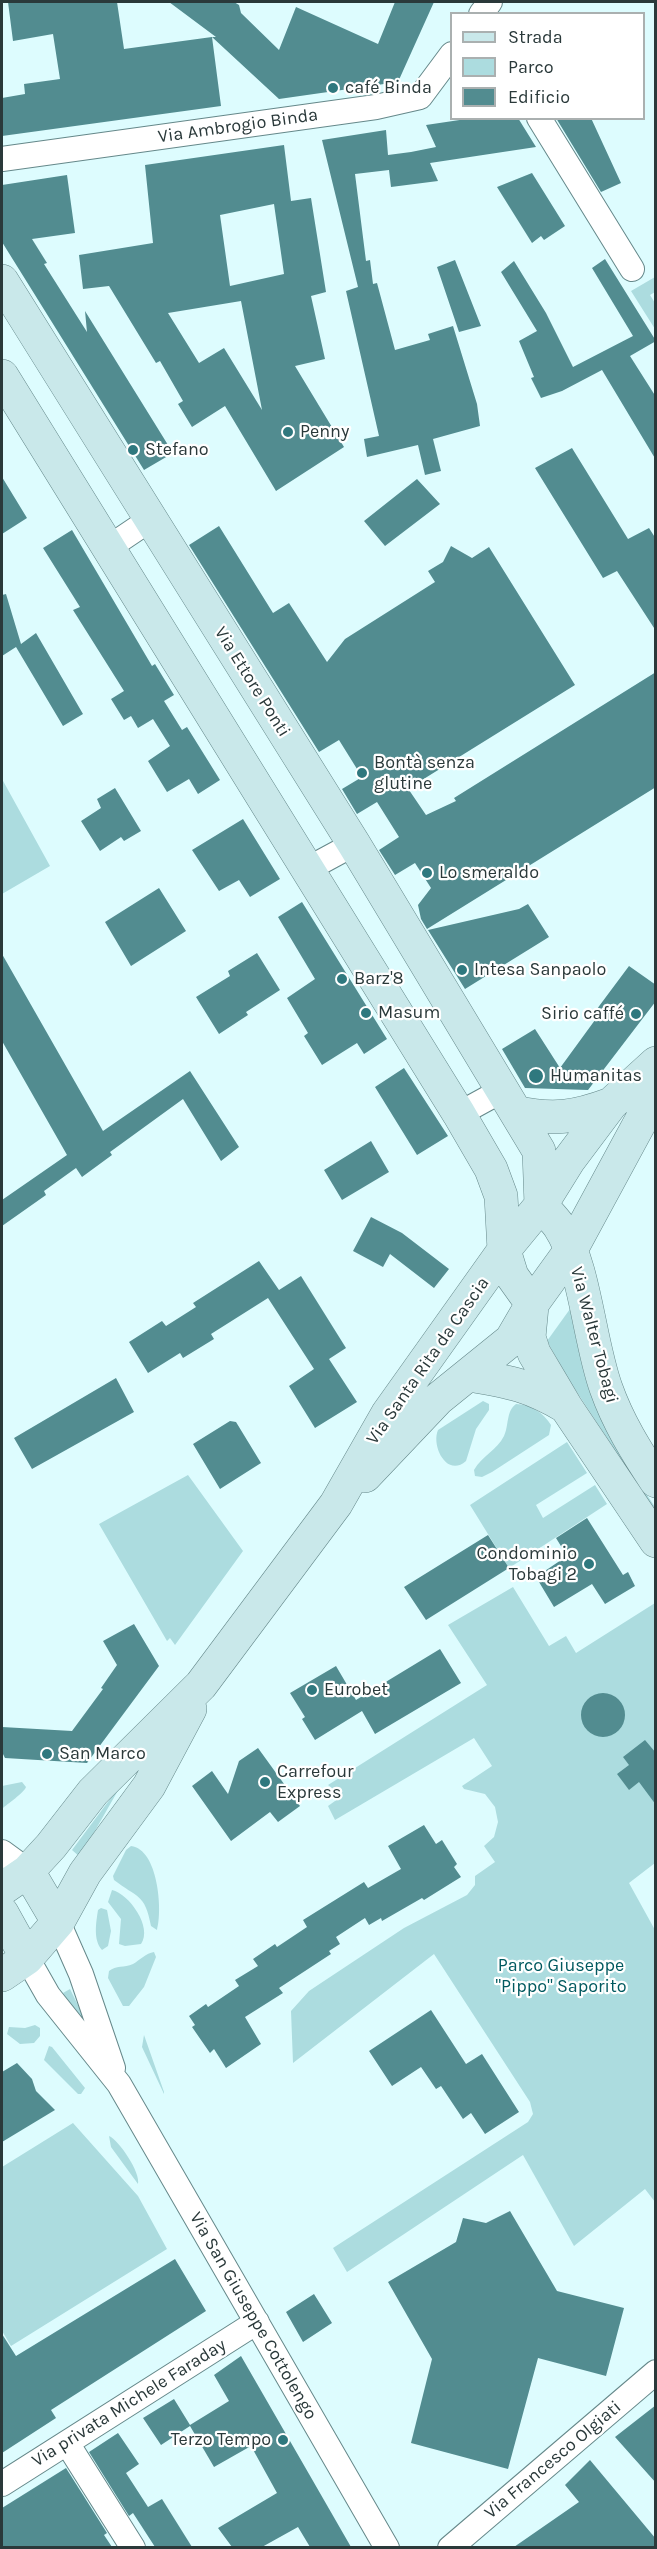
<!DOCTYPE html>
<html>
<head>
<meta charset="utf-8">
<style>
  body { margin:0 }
  #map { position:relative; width:657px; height:2549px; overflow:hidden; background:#ddfcfe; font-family:Karla,sans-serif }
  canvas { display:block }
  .frame { position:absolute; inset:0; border:3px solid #2a393a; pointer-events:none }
  .legend { position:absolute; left:450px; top:12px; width:195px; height:108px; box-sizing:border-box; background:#fff; border:2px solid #aab0b0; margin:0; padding:8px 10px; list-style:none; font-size:18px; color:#2a393a }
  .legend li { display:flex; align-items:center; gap:12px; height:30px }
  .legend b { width:30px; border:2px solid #aab0b0 }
</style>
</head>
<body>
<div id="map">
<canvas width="657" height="2549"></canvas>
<div class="frame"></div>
<ul class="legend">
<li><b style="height:8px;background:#c9e8ea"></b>Strada</li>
<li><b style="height:16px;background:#acdcdf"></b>Parco</li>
<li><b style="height:16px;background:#528c90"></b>Edificio</li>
</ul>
</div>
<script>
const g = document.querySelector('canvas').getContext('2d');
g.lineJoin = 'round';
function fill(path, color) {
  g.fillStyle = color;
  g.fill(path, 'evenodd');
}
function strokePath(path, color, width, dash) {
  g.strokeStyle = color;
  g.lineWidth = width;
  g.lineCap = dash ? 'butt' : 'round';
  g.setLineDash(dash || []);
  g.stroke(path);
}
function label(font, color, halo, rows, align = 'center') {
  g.font = font + ' Karla,sans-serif';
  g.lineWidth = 4.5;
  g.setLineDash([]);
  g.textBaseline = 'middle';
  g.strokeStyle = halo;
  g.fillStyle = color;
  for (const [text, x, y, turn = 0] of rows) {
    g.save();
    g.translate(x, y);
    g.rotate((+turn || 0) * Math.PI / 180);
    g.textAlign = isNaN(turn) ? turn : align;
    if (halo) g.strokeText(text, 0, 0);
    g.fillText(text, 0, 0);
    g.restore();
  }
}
fill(new Path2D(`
  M655 277V292L650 295 655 303V329L631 291Z
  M2 779 50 866 2 894Z
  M570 1309 595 1405 618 1451 655 1507V1511L567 1377 547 1341Z
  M483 1401 489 1404V1410L476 1429 466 1461C447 1478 431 1446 438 1430Z
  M516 1404C530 1404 544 1413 551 1425L549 1435 492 1472 482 1477 475 1476 474 1470C482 1456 497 1450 504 1436 509 1426 506 1411 516 1404Z
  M567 1442 587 1473 536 1505 543 1518 595 1485 607 1504 509 1568 470 1505Z
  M188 1475 243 1551 175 1645 170 1638 167 1641 99 1524Z
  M513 1587 549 1646 566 1636 576 1653 655 1603V1863L629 1883 655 1930V2202L645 2189 574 2246 523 2155 347 2272 333 2248 528 2122 533 2114 530 2102 434 1954 293 2063 291 2011 309 1991 318 1985 404 1928 467 1895 475 1885V1876L495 1862 484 1846 494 1837 498 1822 495 1807 485 1794 464 1789 462 1786 492 1766 474 1738 335 1820 328 1806 342 1796 328 1785 487 1685 448 1625Z
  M22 1782 26 1787C24 1793 7 1804 2 1809V1786Z
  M119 1787H120L80 1857 72 1850Z
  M131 1846C158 1849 163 1910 157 1930L151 1926C145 1893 137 1898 114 1880L113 1876 126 1850Z
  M112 1890C129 1894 153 1927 141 1944L125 1946 119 1944 121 1919 108 1902Z
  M101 1908 107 1910 111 1931 108 1946 102 1950C93 1940 96 1923 98 1910Z
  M154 1952 156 1957 144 1987 129 2006H123L108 1978 109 1971C116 1965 124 1968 133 1964 140 1960 146 1953 154 1952Z
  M70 1989 99 2048 97 2049 63 1993Z
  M35 2025 40 2028V2036L34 2043 20 2044 7 2034 9 2027 25 2028Z
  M144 2035 164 2092V2094L142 2047Z
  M49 2046 52 2047 85 2088 81 2094H78L44 2060Z
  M73 2123 138 2196 167 2249 11 2346 2 2331V2167Z
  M109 2136C119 2140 141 2173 138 2184L111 2147Z`), '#acdcdf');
fill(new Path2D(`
  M8 2H117L124 49 212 37 221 106 2 136V98L25 94 24 84 60 79 53 34 13 41Z
  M169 2H234L239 5 241 13 279 50 296 7 378 44 395 2H434L398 82 279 99 212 37H216Z
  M473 118H518L536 147 430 163 438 181 391 187 389 170 355 174 366 261 370 260 373 284 377 283 395 350 430 340 428 334 453 326 477 404 480 426 433 439 441 471 425 475 418 445 367 457 364 439 379 436 346 291 358 287 322 140 386 130 388 155 411 152 436 147 426 125Z
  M556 118H591L621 183 601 192Z
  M284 145 291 201 311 198 326 292 311 296 325 359 295 366 344 447 276 491 225 406 192 427 178 404 183 401 160 361 156 363 109 286 83 289 79 255 153 243 145 165ZM274 204 284 274 230 286 220 215ZM241 301 262 410 224 348 199 363 168 313Z
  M532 173 565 226 544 240 541 236 532 243 497 187Z
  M67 175 75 233 32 239 47 263 44 264 87 332 85 311 173 453 144 470 2 242V185Z
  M605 259 656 341 630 356 656 397V460L602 370 562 391 541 398 531 378 534 377 519 341 537 331 501 272 514 261 546 313 573 367 633 336 592 268Z
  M455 260 481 326 459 332 437 267Z
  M572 448 628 539 649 528 656 539V631L617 571 603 578 535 468Z
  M2 477 27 518 2 534Z
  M417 479 440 504 385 546 364 521Z
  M219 526 273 613 289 603 327 662 345 639 435 582 428 571 443 562 451 546 472 558 489 547 575 685 414 785 409 790 426 815 456 801 454 798 656 672V787L427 929 421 919 418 905 431 888 415 863 395 875 379 850 399 837 377 802 357 814 342 789 362 777 339 740 319 752 189 545Z
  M72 530 152 666 155 664 174 695 164 701 182 730 187 727 220 780 198 794 189 779 167 792 148 761 170 746 153 719 138 728 131 716 124 720 111 699 124 691 73 610 80 607 43 548Z
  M6 594 21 644 36 633 83 714 63 726 16 647 2 656V595Z
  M115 788 141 831 124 841 121 837 100 851 81 821 101 808 97 799Z
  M243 819 280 879 250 897 239 880 219 891 192 850Z
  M159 888 186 931 131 966 105 922Z
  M302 902 387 1039 364 1054 357 1043 322 1065 304 1036 308 1033 287 998 315 979 278 917Z
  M528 904 549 937 465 989 428 930 519 909Z
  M257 953 280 990 246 1012 248 1015 219 1034 196 997 230 976 228 971Z
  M2 954 103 1131 190 1071 239 1147 221 1161 183 1099 110 1152 112 1155 82 1177 76 1168 44 1191 46 1195 2 1226V1200L67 1155 2 1041Z
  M629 966 656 985V1001L588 1090 525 1088 502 1049 535 1029 560 1068 595 1020 591 1017Z
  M404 1068 448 1136 417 1155 375 1087Z
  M371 1141 389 1172 342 1200 324 1170Z
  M371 1217 402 1233 449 1269 434 1288 390 1254 383 1267 353 1251Z
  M259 1261 279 1290 301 1276 346 1348 329 1359 357 1402 315 1428 289 1386 314 1369 268 1298 211 1334 214 1339 183 1358 180 1353 148 1373 129 1342 162 1321 166 1326 196 1307 193 1303Z
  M116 1378 134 1412 32 1469 14 1438Z
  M230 1421 236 1422 261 1463 220 1489 193 1444Z
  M587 1518 623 1575 628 1572 635 1586 605 1604 592 1584 554 1607 536 1577 567 1556 556 1538Z
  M488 1535 509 1568 426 1620 404 1587Z
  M134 1624 159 1666 87 1763 5 1758 2 1752V1727L72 1731 103 1689 101 1688 117 1665 103 1641Z
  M440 1649 461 1683 375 1734 362 1711 315 1740 302 1719 305 1717 290 1693 336 1666 356 1700Z
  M581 1715a22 22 0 1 1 44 0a22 22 0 1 1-44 0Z
  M645 1740 656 1753V1805L639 1782 629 1790 617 1774 629 1765 623 1757Z
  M258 1748 300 1806 278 1822 270 1812 231 1841 192 1786 212 1771 228 1794 239 1761Z
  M424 1825 436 1844 442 1840 457 1864 454 1867 461 1877 424 1900 422 1898 382 1921 381 1918 369 1925 365 1918 336 1937 340 1944 329 1951 331 1954 279 1988 283 1993 245 2017 261 2044 226 2068 214 2049 210 2053 192 2027 195 2025 189 2016 206 2004 208 2007 239 1986 235 1980 258 1966 253 1959 275 1944 277 1947 307 1927 303 1920 364 1882 368 1888 401 1869 388 1846Z
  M431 2010 466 2064 482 2054 519 2112 485 2134 471 2113 463 2119 441 2086 436 2089 421 2067 392 2086 369 2051Z
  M17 2063 32 2079 36 2091 55 2110 2 2142V2072Z
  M510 2211 557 2291 624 2308 606 2376 538 2358 508 2469 411 2443 432 2359 388 2282 456 2242 463 2218 486 2223Z
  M175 2259 206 2311 51 2410 56 2418 2 2453V2334L16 2356Z
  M314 2294 332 2323 303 2342 286 2312Z
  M241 2356 309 2474 351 2547H310L298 2527 262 2547H232L218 2528 277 2493 251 2446 214 2467 190 2426 161 2445 143 2418 174 2399 190 2425 229 2401 214 2375Z
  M656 2405V2483L615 2437Z
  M118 2433 139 2464 126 2473 148 2507 162 2499 192 2547H155L133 2513 129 2516 89 2452Z
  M590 2460 656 2539V2547H514L579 2502 565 2485Z
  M66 2468 107 2533 104 2535 112 2547H2V2508Z`), '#528c90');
const street = new Path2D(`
  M481 14 490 2
  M539 118 632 269
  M2 159 376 107 420 97 452 54
  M108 548 151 519
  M306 870 354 844
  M459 1114 501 1091
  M2 1852 28 1871
  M58 1922 81 1974 113 2068
  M27 1958 48 1995 119 2084 387 2548
  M67 2443 133 2548
  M2 2484 257 2322
  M450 2548 656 2372`);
const secondary = new Path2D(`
  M2 281 354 844 539 1151 541 1205
  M2 376 459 1114 491 1169 501 1196 504 1250 512 1276 532 1304
  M516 1112C553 1121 576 1117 611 1104
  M541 1205C547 1212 554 1219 559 1226 585 1265 589 1341 606 1388 618 1422 636 1451 656 1481
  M532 1306 529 1337 534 1353 566 1407 656 1541
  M469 1375C510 1382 529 1385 566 1407
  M365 1476 438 1399 511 1340 532 1304 571 1250 656 1093
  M28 1871 58 1922
  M2 1889 28 1871 51 1846 93 1792 201 1685 336 1504 388 1413 504 1250 541 1205 569 1160 611 1104 656 1063
  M2 1913 27 1958
  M2 1975 27 1958 58 1922 85 1873 149 1786 190 1709`);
strokePath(street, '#65888a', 26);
strokePath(secondary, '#65888a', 34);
strokePath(street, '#fff', 24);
strokePath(secondary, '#c9e8ea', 33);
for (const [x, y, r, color] of [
  [333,88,6,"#2f787e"],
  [288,432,6,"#2f787e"],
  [133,450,6,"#2f787e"],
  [362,773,6,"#2f787e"],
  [427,873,6,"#2f787e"],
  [462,970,6,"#2f787e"],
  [342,979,6,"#2f787e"],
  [366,1013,6,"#2f787e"],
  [636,1014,6,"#2f787e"],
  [536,1076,8,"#2f787e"],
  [589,1564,6,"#2f787e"],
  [312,1690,6,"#2f787e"],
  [47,1754,6,"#2f787e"],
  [265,1782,6,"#2f787e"],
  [283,2440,6,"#2f787e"]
]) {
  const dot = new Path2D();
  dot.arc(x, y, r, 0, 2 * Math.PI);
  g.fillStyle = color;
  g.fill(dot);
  strokePath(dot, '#fff', 2);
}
label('18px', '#2a393a', '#fff', [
  ["café Binda",345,88],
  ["Penny",300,432],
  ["Stefano",145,450],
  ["Bontà senza",374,763],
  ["glutine",374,784],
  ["Lo smeraldo",439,873],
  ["Intesa Sanpaolo",474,970],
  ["Barz'8",354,979],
  ["Masum",378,1013],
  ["Sirio caffé",624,1014,"right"],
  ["Humanitas",550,1076],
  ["Condominio",577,1554,"right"],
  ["Tobagi 2",577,1575,"right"],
  ["Eurobet",324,1690],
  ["San Marco",59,1754],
  ["Carrefour",277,1772],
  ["Express",277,1793],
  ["Terzo Tempo",271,2440,"right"]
], 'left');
label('18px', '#2a393a', '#fff', [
  ["Via Ambrogio Binda",238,126,-8],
  ["Via Ettore Ponti",252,682,58],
  ["Via Walter Tobagi",594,1335,75],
  ["Via Santa Rita da Cascia",428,1361,-55],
  ["Via San Giuseppe Cottolengo",253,2316,60],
  ["Via privata Michele Faraday",129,2403,-32],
  ["Via Francesco Olgiati",553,2460,-40]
]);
label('18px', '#00595f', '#fff', [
  ["Parco Giuseppe",561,1966],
  ["\"Pippo\" Saporito",561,1987]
]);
</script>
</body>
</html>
